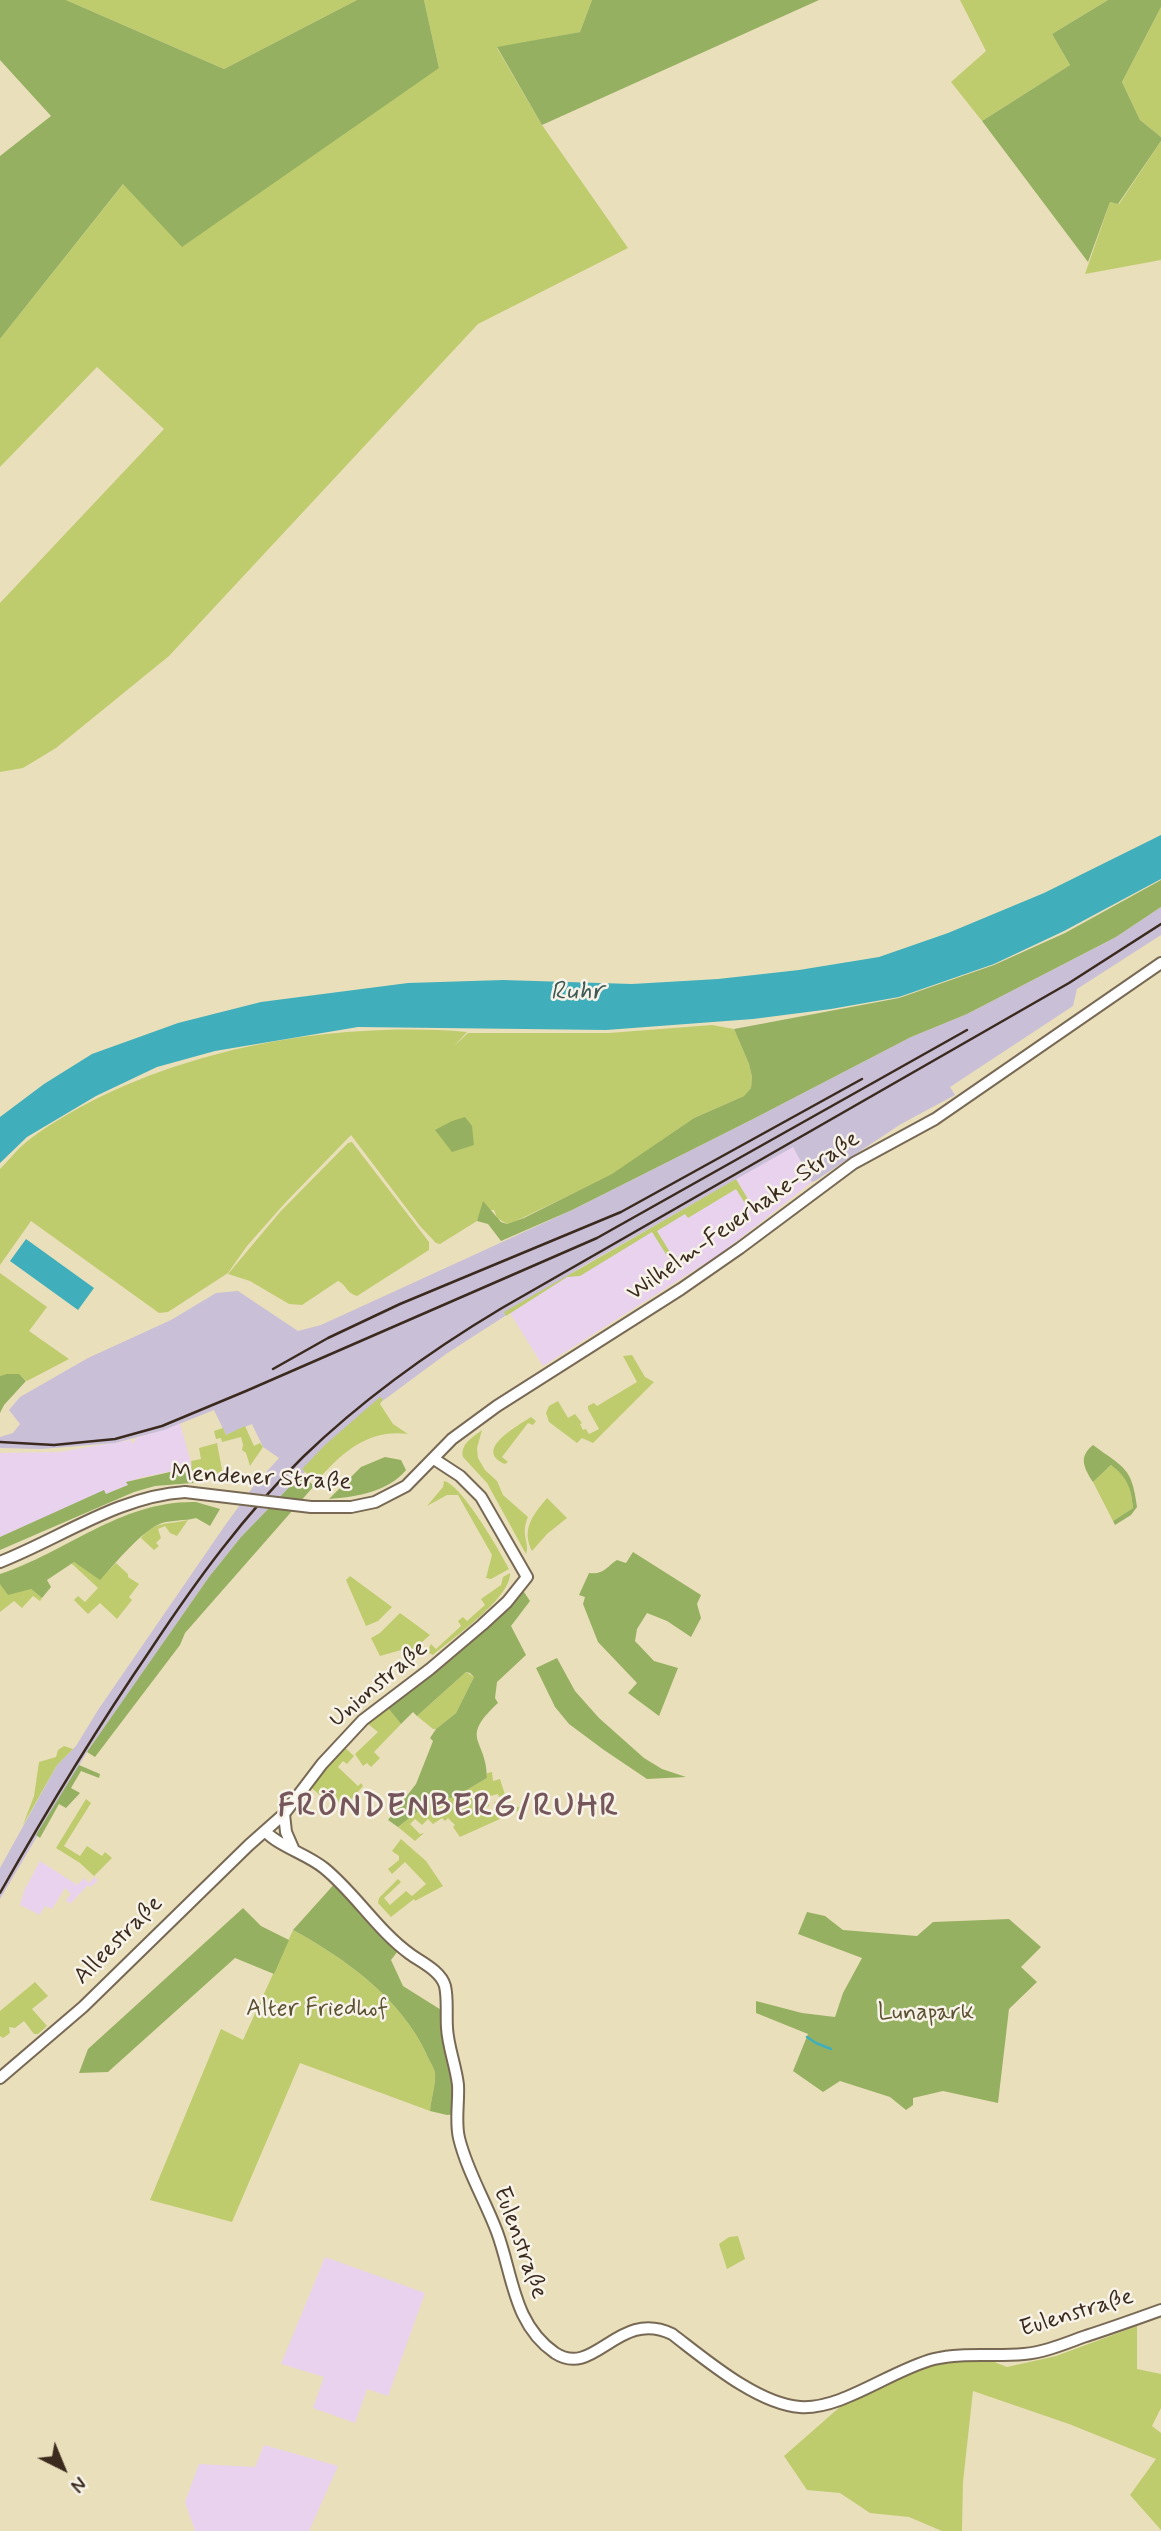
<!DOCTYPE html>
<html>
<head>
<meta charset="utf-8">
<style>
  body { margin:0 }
  #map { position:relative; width:1161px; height:2531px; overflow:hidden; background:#eadfbb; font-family:Mynerve,sans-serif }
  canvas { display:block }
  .north { position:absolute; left:28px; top:2433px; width:70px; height:70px; -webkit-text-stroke:5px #f7f3e8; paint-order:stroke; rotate:137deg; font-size:19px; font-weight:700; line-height:28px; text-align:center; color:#3b2a1e }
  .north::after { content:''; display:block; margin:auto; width:24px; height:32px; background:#3b2a1e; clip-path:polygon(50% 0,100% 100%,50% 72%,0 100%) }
</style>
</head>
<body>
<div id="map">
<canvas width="1161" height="2531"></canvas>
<div class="north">N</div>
</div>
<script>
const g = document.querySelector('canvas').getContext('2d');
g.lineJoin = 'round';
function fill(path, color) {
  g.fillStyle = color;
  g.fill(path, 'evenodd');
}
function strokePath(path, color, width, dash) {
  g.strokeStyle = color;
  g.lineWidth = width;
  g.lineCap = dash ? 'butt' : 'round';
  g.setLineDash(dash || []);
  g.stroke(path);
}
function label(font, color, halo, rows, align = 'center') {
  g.font = font + ' Mynerve,sans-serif';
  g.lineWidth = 5;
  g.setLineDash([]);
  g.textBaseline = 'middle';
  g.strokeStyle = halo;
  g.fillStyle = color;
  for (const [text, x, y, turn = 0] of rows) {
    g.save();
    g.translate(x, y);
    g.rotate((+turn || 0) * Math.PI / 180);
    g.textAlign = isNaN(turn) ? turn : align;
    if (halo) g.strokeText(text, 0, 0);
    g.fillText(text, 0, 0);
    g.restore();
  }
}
fill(new Path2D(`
  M793 1146 812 1182 723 1252 543 1366 510 1313 581 1267Z
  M180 1423 192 1467 143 1477 127 1482 128 1485 106 1494 104 1491 0 1537V1453L59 1452 131 1440 132 1443 135 1442 134 1439Z
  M40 1861 77 1885 84 1878 89 1883 95 1877 98 1880 91 1887 88 1885 70 1904 66 1900 71 1894 65 1888 52 1909 45 1906 40 1915 20 1905 24 1891Z
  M325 2257 425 2293 388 2396 367 2389 355 2423 313 2408 324 2377 281 2364Z
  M264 2445 338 2466 309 2531H195L185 2502 199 2464 255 2467Z`), '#e8d2ee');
fill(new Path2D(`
  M1161 907V935L1077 989 1073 1006 950 1087 955 1095 901 1124 815 1181 812 1182 793 1147 581 1267 446 1354 369 1411 344 1449 302 1474 241 1537 209 1577 87 1752 0 1899V1868L57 1765 76 1746 98 1710 226 1524 253 1487 279 1458 263 1447 252 1424 226 1435 214 1410 164 1430 115 1443 41 1449 0 1448V1437L13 1433 20 1424 9 1410 20 1397 88 1358 171 1320 216 1293 238 1291 298 1331 321 1325 572 1210 753 1119 911 1037 967 1014 1116 937Z`), '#c9bfd7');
fill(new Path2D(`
  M66 0H357L224 69Z
  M424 0H592L580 32 497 48 542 125 628 248 478 324 169 656 56 748 23 768 0 772V603L164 429 97 367 0 467V339L124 183 439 68Z
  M960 0H1108L1052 34 1070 65 982 121 951 82 986 51Z
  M1161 7V137L1140 120 1122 82Z
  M1161 141V260L1085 274 1110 202 1119 204Z
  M712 1025 734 1029 749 1064 752 1077 751 1088 744 1096 694 1118 612 1175 516 1221 507 1224 497 1218 494 1210 481 1211 477 1221 440 1244 436 1243 420 1226 351 1135 285 1203 247 1246 228 1273 168 1312 159 1313 31 1221 0 1265V1169C10 1159 19 1147 30 1139 149 1053 323 1020 467 1032L454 1046 468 1033H609Z
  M352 1142 429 1242V1250L357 1296C347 1294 345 1283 338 1281L302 1305 289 1304 250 1281 228 1274 280 1212 348 1143Z
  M736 1179 752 1206 748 1208 736 1189 688 1218 685 1214 657 1231 673 1257 669 1259 652 1232 580 1276 567 1277 506 1316 504 1312Z
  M0 1273 47 1307 29 1331 69 1359 27 1381 18 1374 0 1376Z
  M632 1355 645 1377 654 1382 593 1443 582 1438 577 1443 549 1422 546 1413 549 1406 558 1401 568 1418 575 1414 582 1423 580 1424 583 1430 586 1429 589 1434 599 1429 588 1409V1406L594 1403 597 1406 637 1382 623 1356Z
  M380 1397 383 1399 380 1404 393 1424 408 1434C366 1429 341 1454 316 1482L302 1469 325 1445Z
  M531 1417 536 1421 533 1425 528 1423 502 1457 508 1462 505 1464C472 1450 519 1425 531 1417Z
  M245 1426 254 1446 260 1443 263 1447 250 1466 246 1453 242 1450 243 1445 241 1437 222 1442 221 1438 216 1439 214 1431 223 1428 226 1435Z
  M482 1430 477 1448 478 1458 485 1470 497 1481 503 1495 528 1517C520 1535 530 1543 526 1554L487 1483 463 1457C460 1444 473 1437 482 1430Z
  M217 1443 223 1475 240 1479 234 1481 200 1477 193 1483 191 1461 201 1459 199 1448Z
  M1111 1465C1130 1479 1130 1486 1133 1508L1113 1521 1093 1482Z
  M444 1481C461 1484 500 1551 509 1569L491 1579 486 1578 492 1555 458 1495H447L427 1506 443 1487Z
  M547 1498 567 1518 547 1534 532 1551C521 1529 533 1515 547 1498Z
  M188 1520 177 1536 170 1533 165 1526 158 1529 161 1538 156 1543 159 1546 154 1550 141 1538C157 1520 167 1525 188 1520Z
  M74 1562 100 1579 116 1563 128 1574V1577L139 1584 129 1597 132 1600 117 1619 100 1603 88 1614 74 1600 78 1596 85 1602 98 1588 71 1563Z
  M510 1573C511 1598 453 1638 433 1655L427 1652 431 1644 436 1649 461 1626 458 1621 463 1617 467 1621 485 1605 481 1599 501 1585 503 1577Z
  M350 1576 392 1607 378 1621 366 1626 346 1580Z
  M0 1584 31 1589 42 1598 40 1601 33 1596 22 1608 14 1601 0 1612Z
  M400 1613 430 1635 414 1649 408 1648 380 1656 371 1638 380 1633Z
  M466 1672 474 1677 456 1713 436 1729H433L417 1716Z
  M384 1703 401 1724 374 1752 380 1758 371 1767 367 1763 363 1766 355 1754 378 1732 363 1720Z
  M340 1743 354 1756 347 1764 343 1761 338 1767 358 1786 361 1783 363 1786 349 1802 341 1804 332 1795 322 1797 307 1784Z
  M64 1746 73 1749 57 1765 23 1825 34 1796 39 1762 56 1757 58 1750Z
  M492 1772 493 1781 500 1779 505 1795 499 1797 498 1794 490 1796 489 1806 486 1808 488 1815 497 1813 494 1802 507 1798 509 1804 513 1803 515 1808 521 1806 522 1809 460 1837 453 1827 455 1825 448 1818 445 1821 442 1818 433 1824 428 1819 422 1825 415 1819 410 1824 420 1834 424 1833 415 1841 398 1827 430 1802 455 1797 487 1778V1773Z
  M86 1799 91 1803 64 1846 80 1856 87 1846 102 1856 105 1852 112 1858 94 1876 80 1863 56 1848Z
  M401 1839 426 1861 443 1886 415 1901 414 1899 391 1917 378 1903 379 1898 398 1879 401 1882 384 1898 390 1905 406 1891 412 1896 426 1884 405 1862 392 1874 388 1869 399 1860V1856L392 1851Z
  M293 1930C346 1959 400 1998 426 2053 428 2059 434 2067 435 2073 436 2084 431 2099 430 2111L300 2063 232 2222 150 2200 221 2029 243 2040Z
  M35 1982 48 1996 32 2009 47 2026 38 2034H34L24 2021 15 2028 9 2027 10 2033 3 2038 0 2036V2011Z
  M738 2236 745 2259 727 2269 719 2244 729 2237Z
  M1137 2326V2369L1161 2374V2408L1152 2426 1161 2433V2530L1130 2495 1156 2459 1069 2424 973 2391 963 2482 962 2531H942L909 2517 870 2513 840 2493 807 2490 784 2456 841 2406 878 2385 919 2368 945 2361 967 2359 992 2361 1007 2367 1056 2356Z`), '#becc6e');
fill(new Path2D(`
  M0 0H66L224 69 357 0H424L439 68 182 247 123 184 0 339V156L51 116 0 60Z
  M592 0H819L542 125 497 47 580 32Z
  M1108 0H1161V7L1122 82 1140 120 1161 137V141L1118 204 1110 202 1088 262 982 121 1070 65 1052 34Z
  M1161 880V907L1116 937 967 1014 911 1037 753 1119 572 1210 501 1241 488 1224 477 1221 483 1201 501 1222 507 1224 524 1218 612 1174 694 1118 744 1096 751 1088 752 1077 749 1064 734 1029 899 998 994 965 1065 933Z
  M465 1117 472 1126 474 1145 452 1152 435 1130 452 1121Z
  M7 1374H19L26 1381 4 1405 0 1413V1376Z
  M1093 1445C1124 1468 1132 1467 1137 1507L1131 1515 1115 1525 1113 1521 1133 1508C1131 1488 1128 1478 1111 1465L1093 1482C1084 1468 1078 1457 1093 1445Z
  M385 1457 401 1460 406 1470C388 1492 356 1497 329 1499L361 1467Z
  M192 1467 193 1483 155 1486 134 1492 0 1550V1537L104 1490 106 1494 128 1485 126 1482Z
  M302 1474 314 1486 185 1633 180 1645 95 1757 87 1752 209 1577 241 1537Z
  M196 1502 220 1509 210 1526 196 1518C185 1521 172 1520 162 1523 141 1531 116 1563 100 1580L74 1562 47 1580 51 1587 42 1598 31 1589 8 1595 0 1584V1574C67 1552 122 1500 196 1502Z
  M633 1552 701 1595 697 1604 701 1618 691 1637 667 1621 647 1613 637 1629 635 1641 654 1661 678 1668 659 1716 628 1693 637 1683 598 1642 583 1604 585 1597 579 1595 589 1573C604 1575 606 1567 617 1560L626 1563Z
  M520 1586 530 1601 511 1626 526 1655 497 1682 495 1698 498 1703C458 1740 487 1738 487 1778L455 1797 430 1802 398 1827 388 1820 416 1784 433 1741 430 1738 436 1729 456 1713 474 1677 470 1673 466 1672 417 1716 413 1712 401 1724 384 1703Z
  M557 1658 575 1691 599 1718 644 1758 662 1769 686 1777 647 1779 604 1750 569 1724 555 1707 536 1668Z
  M79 1765 100 1774 99 1778 81 1771 71 1788 80 1793 66 1808 59 1804 40 1838 36 1835Z
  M337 1881 401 1947 391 1960 403 1986 446 2013 457 2114 447 2115 430 2111C431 2099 436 2084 435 2073 434 2067 428 2059 426 2053 400 1998 346 1959 293 1930Z
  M243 1908 261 1926 289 1940 274 1974 235 1958 108 2072 79 2073 88 2049Z
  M807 1912 825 1916 843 1930 917 1936 933 1922 1009 1919 1041 1947 1021 1967 1037 1982 1009 2009 998 2103 943 2091 913 2098V2105L906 2110 890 2097 840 2081 823 2092 793 2071 808 2034 756 2013V2001L802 2013 835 2017 843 1993 862 1958 798 1934Z`), '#96b061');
fill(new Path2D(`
  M1161 835V879L1064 931 994 964 899 997 831 1009 753 1019 606 1030 358 1027 215 1051 157 1067 96 1096 27 1137 0 1163V1117L44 1084 92 1054 178 1023 261 1002 408 983 503 980 632 984 718 979 799 970 879 957 948 933 1044 893Z
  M26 1239 94 1288 78 1310 10 1261Z`), '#40afbb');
strokePath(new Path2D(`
  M807 2037 816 2043 831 2049`), '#40afbb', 2.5);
const secondary = new Path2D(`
  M351 1507 375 1502 406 1486 452 1439 497 1406 681 1289 740 1248 854 1163 935 1119 1161 963
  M0 1562C61 1538 119 1496 185 1492
  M284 1814 286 1832 293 1848
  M266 1832C280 1847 307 1854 324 1868 355 1893 377 1930 410 1954 421 1962 441 1971 445 1986 448 1999 446 2014 447 2028 448 2047 456 2066 458 2085 459 2103 455 2121 459 2138 467 2171 485 2200 497 2232 513 2275 513 2324 555 2353 595 2379 618 2308 672 2334 705 2359 757 2404 800 2407 842 2410 891 2370 934 2359 963 2352 994 2357 1024 2354 1046 2352 1066 2343 1086 2336 1111 2328 1136 2319 1161 2310
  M0 2078 83 2007 249 1845 284 1814 322 1764 363 1720 430 1669 482 1625 507 1602 527 1577 481 1497 460 1476 434 1459`);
strokePath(secondary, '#786955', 14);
strokePath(secondary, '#fff', 10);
strokePath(new Path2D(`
  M273 1369 328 1338 400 1304 621 1212 862 1079
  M0 1442 54 1445 115 1439 162 1426 246 1391 597 1238 967 1030
  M0 1893C47 1810 97 1728 151 1649 196 1581 244 1515 303 1457 363 1399 430 1351 502 1308L1069 983 1161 924`), '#3b2a1e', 2.5);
const secondaryBridge = new Path2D(`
  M185 1492 311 1507H351`);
strokePath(secondaryBridge, '#786955', 14, []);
strokePath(secondaryBridge, '#fff', 10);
label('24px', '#3b2a1e', '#f7f3e8', [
  ["Wilhelm-Feuerhake-Straße",744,1217,-35],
  ["Mendener Straße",261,1479,3],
  ["Unionstraße",379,1685,-40],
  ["Alleestraße",119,1941,-45],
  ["Eulenstraße",519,2243,70],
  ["Eulenstraße",1077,2314,-17]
]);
label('24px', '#5c5232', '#f7f3e8', [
  ["Alter Friedhof",317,2010],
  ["Lunapark",926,2014]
]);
label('italic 26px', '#3d5955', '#f7f3e8', [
  ["Ruhr",577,993,-1]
]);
g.letterSpacing = '2px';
label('bold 32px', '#75565a', '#f7f3e8', [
  ["FRÖNDENBERG/RUHR",449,1808]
]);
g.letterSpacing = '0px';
</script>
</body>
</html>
